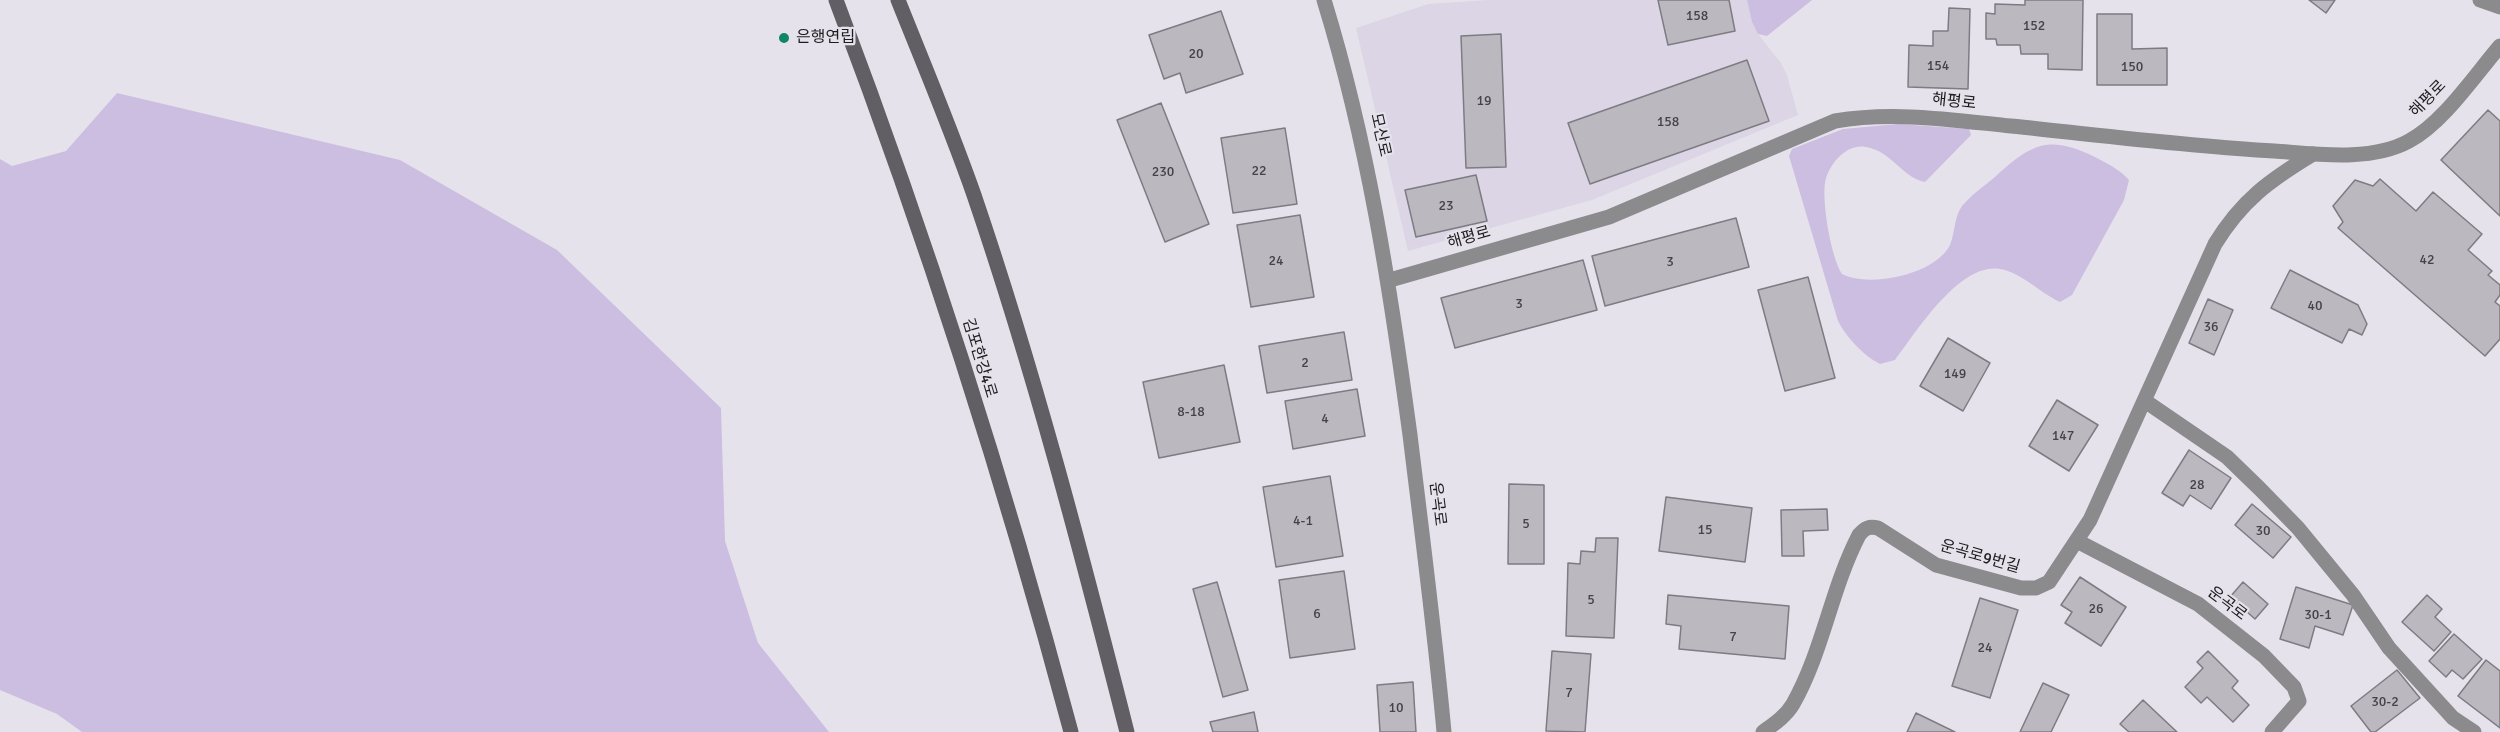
<!DOCTYPE html>
<html>
<head>
<meta charset="utf-8">
<style>
  body { margin:0 }
  canvas { display:block; background:#e6e2eb }
</style>
</head>
<body>
<canvas width="2500" height="732"></canvas>
<script>
const g = document.querySelector('canvas').getContext('2d');
g.lineJoin = 'round';
function fill(path, color) {
  g.fillStyle = color;
  g.fill(path, 'evenodd');
}
function strokePath(path, color, width, dash) {
  g.strokeStyle = color;
  g.lineWidth = width;
  g.lineCap = dash ? 'butt' : 'round';
  g.setLineDash(dash || []);
  g.stroke(path);
}
function label(font, color, halo, rows, align = 'center') {
  g.font = font + ' Signika,"Noto Sans KR",sans-serif';
  g.lineWidth = 4.5;
  g.setLineDash([]);
  g.textBaseline = 'middle';
  g.strokeStyle = halo;
  g.fillStyle = color;
  for (const [text, x, y, turn = 0] of rows) {
    g.save();
    g.translate(x, y);
    g.rotate((+turn || 0) * Math.PI / 180);
    g.textAlign = isNaN(turn) ? turn : align;
    if (halo) g.strokeText(text, 0, 0);
    g.fillText(text, 0, 0);
    g.restore();
  }
}
fill(new Path2D(`
  M1488 0H1747L1752 22 1758 34 1781 63 1787 75 1798 115 1592 200 1408 251 1356 28 1428 4Z`), '#dcd5e5');
fill(new Path2D(`
  M1747 0H1812L1767 36 1758 34 1752 22Z
  M117 93 400 160 557 250 721 408 725 541 758 643 829 732H82L57 714 0 690V159L12 166 66 151Z
  M1898 124 1969 129 1971 135 1925 182C1903 178 1891 151 1866 147 1846 143 1828 165 1825 183 1822 204 1831 257 1842 274 1869 288 1935 275 1950 245 1955 233 1954 217 1962 206 1972 194 1986 185 1997 175 2033 143 2049 135 2095 157 2106 163 2121 170 2129 180L2124 200 2072 295 2060 302C2040 293 2021 272 2000 269 1959 262 1916 333 1895 360L1880 364C1864 356 1846 337 1838 321L1789 156 1792 149 1843 129Z`), '#ccbee1');
const building = new Path2D(`
  M1658 0H1729L1735 31 1668 45Z
  M2025 0H2083L2082 70 2048 69V54H2021L2020 45H1997L1996 39H1986V13L1995 14V4L2025 5Z
  M2309 0H2335L2326 13Z
  M1949 8 1970 9 1968 89 1908 87 1909 45 1933 46V31H1948Z
  M1221 11 1243 74 1186 93 1180 73 1164 79 1149 35Z
  M2097 14H2132V49L2167 48V85H2097Z
  M1501 34 1506 167 1466 168 1461 36Z
  M1747 60 1769 121 1590 184 1568 123Z
  M1161 103 1209 224 1165 242 1117 120Z
  M2488 110 2500 121V216L2441 160Z
  M1285 128 1297 204 1233 213 1221 138Z
  M1476 175 1487 221 1416 237 1405 190Z
  M2380 179 2416 211 2433 192 2482 234 2468 250 2492 271 2488 275 2500 285V295L2495 302 2500 306V339L2485 356 2338 228 2343 222 2333 206 2355 180 2373 186Z
  M1300 215 1314 297 1251 307 1237 225Z
  M1736 218 1749 267 1605 306 1592 256Z
  M1583 260 1597 310 1455 348 1441 298Z
  M2290 270 2358 305 2367 324 2362 335 2349 329 2342 343 2271 308Z
  M1808 277 1835 378 1785 391 1758 290Z
  M2208 299 2233 310 2214 355 2189 343Z
  M1344 332 1352 380 1267 393 1259 346Z
  M1948 338 1990 363 1963 411 1920 386Z
  M1224 365 1240 442 1159 458 1143 382Z
  M1357 389 1365 436 1293 449 1285 401Z
  M2057 400 2098 425 2069 471 2029 446Z
  M2189 450 2231 478 2211 509 2190 495 2183 506 2162 493Z
  M1330 476 1343 556 1276 567 1263 487Z
  M1509 484 1544 485V564H1508Z
  M1666 497 1752 508 1745 562 1659 551Z
  M2252 504 2291 537 2273 558 2235 525Z
  M1827 509 1828 530 1803 531 1804 556H1782L1781 510Z
  M1596 538H1618L1614 638 1566 636 1568 563 1580 564 1581 551 1595 552Z
  M1344 571 1355 649 1290 658 1279 580Z
  M2080 577 2126 607 2101 646 2065 623 2072 612 2061 605Z
  M1217 582 1248 690 1223 697 1193 589Z
  M2243 582 2268 604 2255 619 2230 597Z
  M2296 587 2353 605 2343 635 2315 626 2309 648 2280 639Z
  M1668 595 1789 606 1785 659 1679 649 1681 626 1666 624Z
  M2427 595 2442 609 2435 617 2451 632 2434 651 2402 622Z
  M1980 598 2018 610 1990 698 1952 686Z
  M2454 634 2482 659 2463 679 2452 670 2446 677 2429 661Z
  M1552 651 1591 654 1585 732 1546 731Z
  M2208 651 2238 681 2232 688 2249 705 2233 722 2207 697 2201 703 2185 687 2203 668 2197 662Z
  M2486 660 2500 671V728L2458 696Z
  M2397 670 2420 698 2375 732H2371L2351 706Z
  M1413 682 1416 732H1380L1377 685Z
  M2043 683 2069 695 2051 732H2020Z
  M2143 700 2177 732H2129L2120 724Z
  M1254 712 1258 732H1213L1210 722Z
  M1916 713 1955 732H1907Z`);
fill(building, '#bbb8c0');
strokePath(building, '#7e7b83', 1.5);
strokePath(new Path2D(`
  M2480 0 2500 7
  M2145 401 2227 457 2260 489 2298 528 2353 595 2389 648 2453 718 2474 732
  M2077 541 2198 604 2264 656 2294 687 2299 701 2272 732
  M1763 732C1774 724 1786 716 1793 704 1823 651 1831 589 1859 535 1865 528 1869 526 1878 528L1936 565 2021 588H2036L2049 582 2090 520 2215 244C2242 200 2270 180 2313 154`), '#8b8a8d', 15);
strokePath(new Path2D(`
  M1324 0C1368 143 1390 287 1410 435 1422 534 1435 633 1444 732
  M1390 280 1609 217 1835 121C1894 111 1952 120 2011 126 2099 135 2186 146 2274 151 2316 154 2371 162 2409 141 2443 123 2475 75 2500 46`), '#8b8a8d', 15);
strokePath(new Path2D(`
  M836 0C927 240 1005 484 1071 732
  M898 0C924 65 951 129 974 195 1034 371 1081 551 1127 732`), '#615f64', 15);
for (const [x, y, r, color] of [
  [784,38,6,"#108666"]
]) {
  const dot = new Path2D();
  dot.arc(x, y, r, 0, 2 * Math.PI);
  g.fillStyle = color;
  g.fill(dot);
  strokePath(dot, '#e6e2eb', 2);
}
label('14px', '#454347', null, [
  ["158",1697,16],
  ["152",2034,26],
  ["20",1196,54],
  ["154",1938,66],
  ["150",2132,67],
  ["19",1484,101],
  ["158",1668,122],
  ["22",1259,171],
  ["230",1163,172],
  ["23",1446,206],
  ["42",2427,260],
  ["24",1276,261],
  ["3",1670,262],
  ["3",1519,304],
  ["40",2315,306],
  ["36",2211,327],
  ["2",1305,363],
  ["149",1955,374],
  ["8-18",1191,412],
  ["4",1325,419],
  ["147",2063,436],
  ["28",2197,485],
  ["4-1",1303,521],
  ["5",1526,524],
  ["15",1705,530],
  ["30",2263,531],
  ["5",1591,600],
  ["26",2096,609],
  ["6",1317,614],
  ["30-1",2318,615],
  ["7",1733,637],
  ["24",1985,648],
  ["7",1569,693],
  ["30-2",2385,702],
  ["10",1396,708]
]);
label('16px', '#1e1c1f', '#e6e2eb', [
  ["은행연립",796,38]
], 'left');
label('16px', '#1e1c1f', '#e6e2eb', [
  ["해평로",2428,99,-46],
  ["해평로",1954,102,6],
  ["모산로",1380,135,77],
  ["해평로",1469,238,-16],
  ["김포한강4로",979,358,73],
  ["운곡로",1437,504,83],
  ["운곡로9번길",1980,557,16],
  ["운곡로",2227,604,37]
]);
</script>
</body>
</html>
